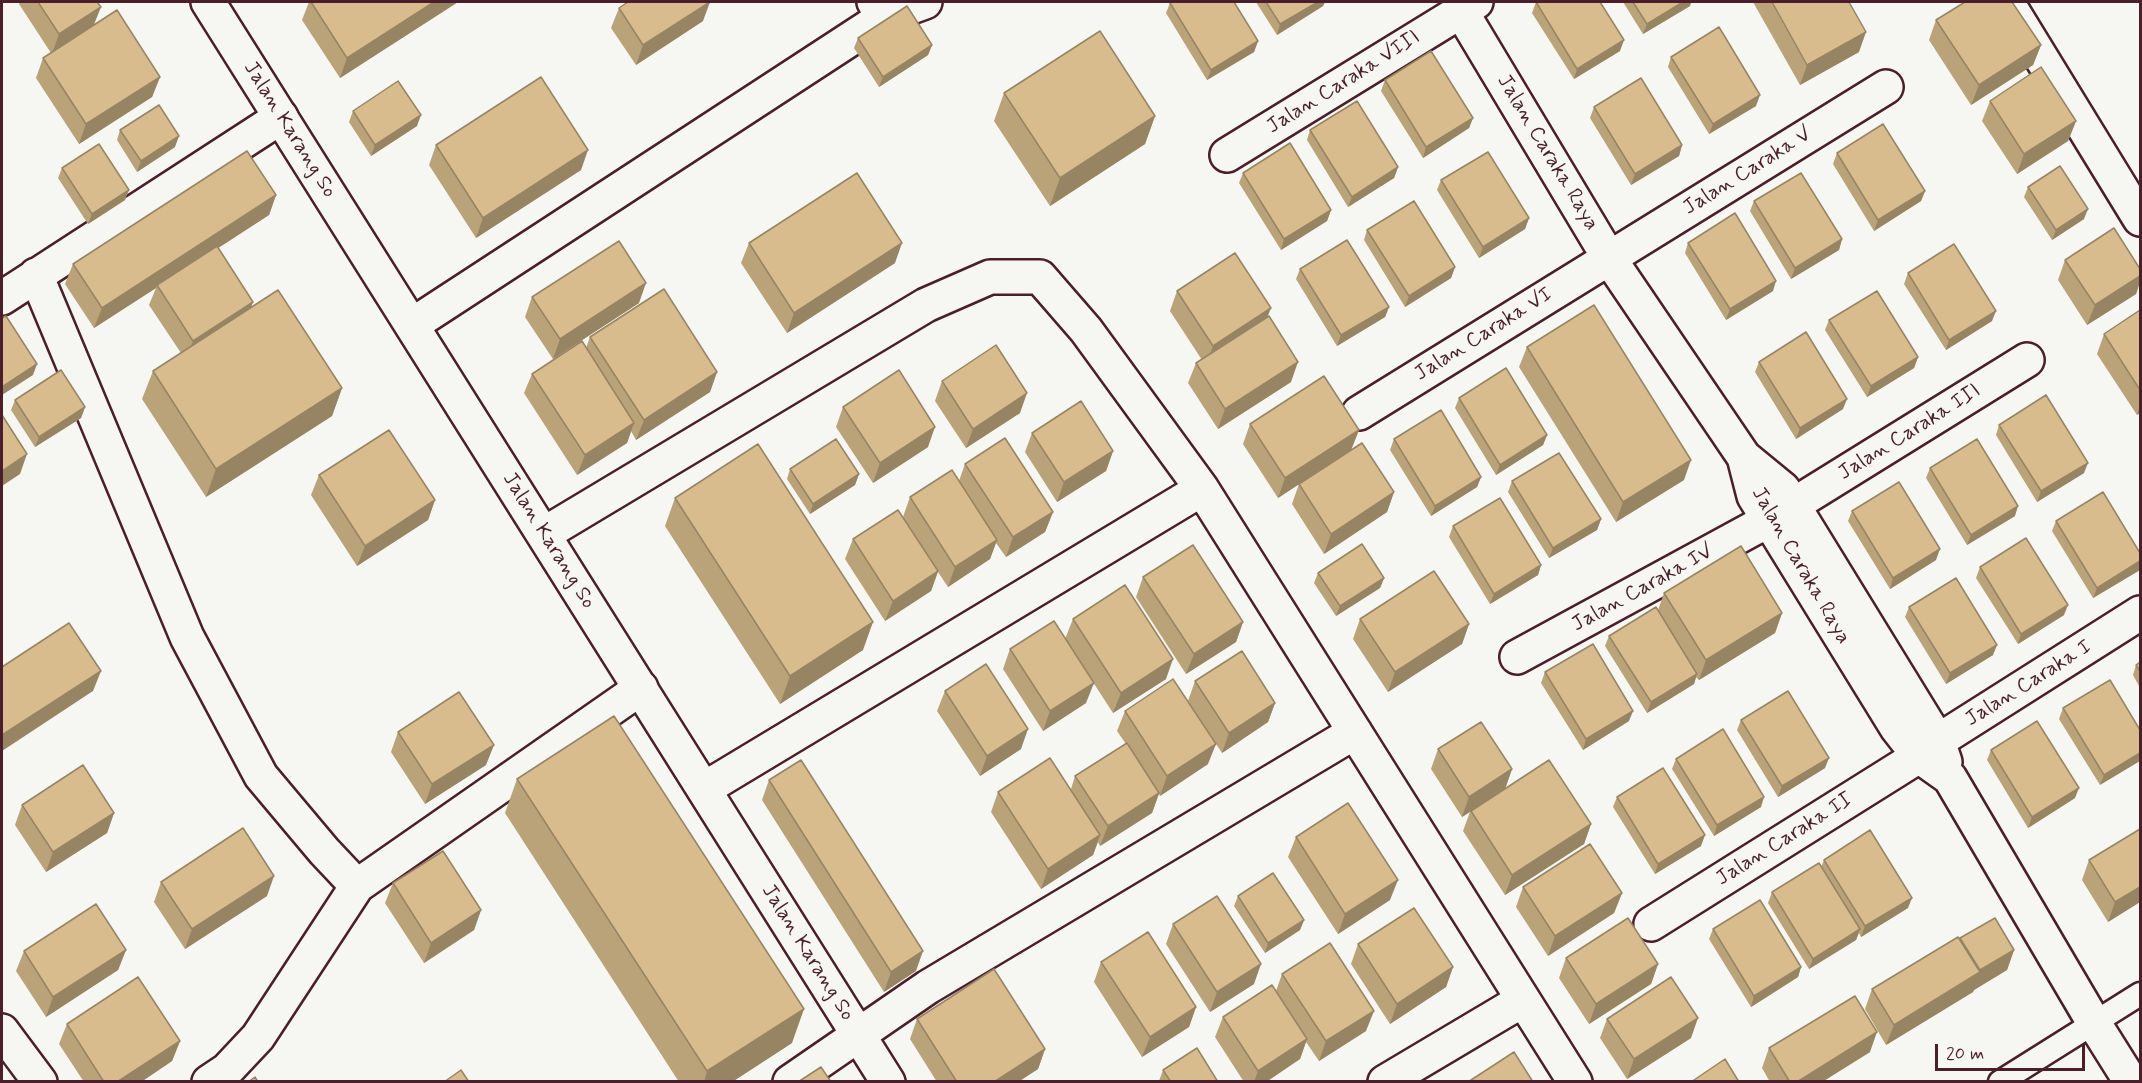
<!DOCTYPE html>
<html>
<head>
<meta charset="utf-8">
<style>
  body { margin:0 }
  #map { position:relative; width:2142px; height:1083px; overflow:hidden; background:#f6f6f2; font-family:Mynerve,sans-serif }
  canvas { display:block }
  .frame { position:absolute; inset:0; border:3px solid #4a1f2b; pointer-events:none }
  .scale { position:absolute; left:1935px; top:1044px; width:150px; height:27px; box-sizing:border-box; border:3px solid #4a1f2b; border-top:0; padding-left:8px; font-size:18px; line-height:21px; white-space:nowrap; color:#4a1f2b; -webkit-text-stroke:4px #f6f6f2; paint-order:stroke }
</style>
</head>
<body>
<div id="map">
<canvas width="2142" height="1083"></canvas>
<div class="frame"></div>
<div class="scale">20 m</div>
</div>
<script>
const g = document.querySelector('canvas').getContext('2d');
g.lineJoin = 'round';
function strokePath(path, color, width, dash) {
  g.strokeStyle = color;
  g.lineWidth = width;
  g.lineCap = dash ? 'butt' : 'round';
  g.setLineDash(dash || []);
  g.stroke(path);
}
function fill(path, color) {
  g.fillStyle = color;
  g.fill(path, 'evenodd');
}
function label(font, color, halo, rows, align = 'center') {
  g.font = font + ' Mynerve,sans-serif';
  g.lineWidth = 5;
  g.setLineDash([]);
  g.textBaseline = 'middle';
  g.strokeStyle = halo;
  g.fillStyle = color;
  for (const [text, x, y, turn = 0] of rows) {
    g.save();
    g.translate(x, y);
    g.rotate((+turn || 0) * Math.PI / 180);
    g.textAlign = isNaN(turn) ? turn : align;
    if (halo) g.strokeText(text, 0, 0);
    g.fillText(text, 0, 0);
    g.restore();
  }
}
const lane = new Path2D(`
  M2000 1082 2140 994`);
const street = new Path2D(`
  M874 2 884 17 925 2
  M2007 2 2140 219
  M1461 11 1609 258 1744 457 1754 496 1897 728 1919 756 1950 778 2094 1023 2131 1082
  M1227 155 1476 2
  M36 275 187 637 261 776 324 851 357 886 641 688
  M2 298 281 117
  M412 325 884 17
  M1359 413 1886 87
  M1744 457 1783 489 1938 741 1945 762
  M544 534 926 305 990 277H1040L1086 330 1202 489 1575 1082
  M1517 657 1769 520 2027 360
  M704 789 1202 489
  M1651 924 1919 756 1938 741 2140 613
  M2 1031 40 1082
  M209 1082 227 1070 258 1037 357 886
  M790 1082 928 987 1355 732
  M1385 1082 1523 1000`);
const secondary = new Path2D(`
  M208 2 888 1082`);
strokePath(lane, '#4a1f2b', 27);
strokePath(street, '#4a1f2b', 38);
strokePath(secondary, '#4a1f2b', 38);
strokePath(lane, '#f6f6f2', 22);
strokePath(street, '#f6f6f2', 33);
strokePath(secondary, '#f6f6f2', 33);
fill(new Path2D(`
  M20 2H97L94 25 160 77 152 97 79 144 36 78 43 58 51 53 19 4Z
  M309 2H458L340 78 302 20Z
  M1256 2H1325L1323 6 1277 35Z
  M1536 2 1620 51 1574 79 1532 13Z
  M1623 2H1691L1690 6 1643 34Z
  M1753 2H1849L1859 52 1800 85Z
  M1170 3 1258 41 1254 52 1207 80 1166 13Z
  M619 8 703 21 636 65 611 28Z
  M1936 20 2041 45 2033 65 1971 105 1929 40Z
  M858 38 932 45 928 55 879 87 854 48Z
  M1671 57 1756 106 1709 134 1668 67Z
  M1385 80 1473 118 1469 128 1423 158 1381 91Z
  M1004 93 1155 116 1145 144 1050 206 994 121Z
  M1990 101 2076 121 2068 141 2017 174 1982 121Z
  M1594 107 1682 145 1679 156 1631 185 1590 118Z
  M353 111 417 126 371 156 349 122Z
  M120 130 175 147 137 172 117 140Z
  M1310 130 1398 167 1394 178 1348 207 1307 140Z
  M436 145 581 170 476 238 429 165Z
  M1837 153 1925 191 1921 201 1874 231 1833 164Z
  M62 168 125 200 88 224 58 178Z
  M1243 173 1331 210 1327 221 1281 250 1239 183Z
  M1441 180 1529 218 1525 229 1479 258 1437 190Z
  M2028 187 2084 219 2052 240 2024 197Z
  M276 195 269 215 218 248 251 307 342 388 332 416 206 497 142 399 153 371 181 353 149 305 156 288 94 328 65 284 73 264Z
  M1754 201 1842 239 1839 250 1791 279 1750 211Z
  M1367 230 1455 267 1451 278 1405 307 1364 240Z
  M749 243 895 263 787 333 741 263Z
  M1688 243 1773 291 1726 320 1685 253Z
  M2065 260 2140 269V282L2136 294 2087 325 2058 280Z
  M1300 269 1389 307 1385 317 1337 346 1296 279Z
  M1908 273 1992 321 1946 350 1904 284Z
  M1177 291 1267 317 1291 382 1218 429 1188 383 1196 363 1202 360 1170 311Z
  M532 297 639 303 553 359 525 317Z
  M2140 310V413L2137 415 2097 354 2104 334Z
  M1829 320 1918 357 1914 368 1867 397 1825 330Z
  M590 337 717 372 710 392 636 440 631 431 627 443 577 475 524 393 532 374 586 348Z
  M1527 347 1684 480 1616 522 1519 367Z
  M1759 362 1843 409 1796 439 1755 372Z
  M942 381 1020 413 966 448 935 401Z
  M1459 398 1547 435 1543 445 1496 475 1455 408Z
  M15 400 85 407 81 418 35 447 11 410Z
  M843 407 928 447 873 483 836 427Z
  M1250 424 1359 430 1351 450 1278 498 1243 444Z
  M1999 425 2084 473 2037 502 1996 435Z
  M1032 433 1113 451 1106 471 1057 502 1025 452Z
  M1394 439 1481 477 1477 487 1431 516 1390 450Z
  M965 464 1053 512 1045 532 1006 557 996 543 990 559 948 587 938 572 931 591 885 621 845 559 853 539 903 517 910 497 959 481Z
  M1930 468 2015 516 1967 545 1926 478Z
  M790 469 859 474 855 485 810 514 787 479Z
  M319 475 435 500 428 520 357 566 311 495Z
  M1512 481 1601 519 1597 530 1549 558 1508 492Z
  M1299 484 1394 492 1387 512 1324 554 1292 504Z
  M675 498 863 650 780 704 665 526Z
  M1852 511 1936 560 1890 589 1848 521Z
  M2056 521 2140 570 2093 598 2052 531Z
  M1453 526 1541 565 1538 575 1490 604 1449 537Z
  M1980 567 2064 615 2018 644 1976 578Z
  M1318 573 1384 578 1380 588 1336 616 1314 583Z
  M1143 577 1243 622 1236 642 1186 674 1136 597Z
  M1664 593 1782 613 1775 633 1699 680 1696 677 1694 684 1647 713 1605 646 1609 636 1658 610Z
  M1909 607 1993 655 1946 684 1905 617Z
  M1073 619 1166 679 1113 713 1065 639Z
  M1360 619 1469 624 1462 644 1388 692 1353 639Z
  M1010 649 1086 703 1043 731 1003 669Z
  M2140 662V688L2133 675 2136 665Z
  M1545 672 1629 721 1583 750 1541 683Z
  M1195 681 1275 703 1268 722 1222 753 1188 701Z
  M945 691 1021 749 980 776 937 711Z
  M2063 708 2140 730 2100 785 2059 719Z
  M1125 711 1208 764 1160 796 1159 794 1152 813 1100 846 1098 842 1093 855 1041 889 991 812 998 792 1071 789 1075 776 1126 744 1117 731Z
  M1741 720 1825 768 1778 797 1737 730Z
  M398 732 486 765 425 804 391 752Z
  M1438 749 1512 769 1505 789 1591 824 1584 844 1505 895 1463 831 1470 812 1462 817 1431 769Z
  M1991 750 2075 798 2028 828 1987 760Z
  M1676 759 1761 807 1714 836 1672 769Z
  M517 779 792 1043 732 1082H679L505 813Z
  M769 780 916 971 884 992 762 800Z
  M1617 797 1701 846 1655 874 1613 807Z
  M22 805 114 813 107 833 46 872 15 825Z
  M2140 829V902L2108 922 2082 880 2089 860Z
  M1296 837 1390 900 1338 934 1288 857Z
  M1824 860 1908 908 1861 937 1859 933 1856 940 1809 969 1768 903 1772 892 1821 867Z
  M161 882 267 896 185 949 154 902Z
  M393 883 481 910 474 930 424 963 385 903Z
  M1523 887 1622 893 1614 913 1548 956 1516 907Z
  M1238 896 1304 920 1300 930 1265 953 1234 906Z
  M1173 924 1254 984 1210 1012 1166 944Z
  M1713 929 1801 967 1798 977 1751 1007 1709 939Z
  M1960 938 2014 950 2007 970 1974 990 1973 992 1886 1045 1865 1009 1872 989 1960 940Z
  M1358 944 1453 967 1446 987 1390 1024 1351 964Z
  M126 950 118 970 46 1017 16 971 24 951Z
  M1566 958 1658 964 1651 984 1589 1024 1559 978Z
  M1101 962 1196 1007 1189 1027 1142 1057 1094 982Z
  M1282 974 1366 1031 1319 1061 1306 1042 1300 1059 1266 1082H1244L1215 1037 1223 1017 1276 991Z
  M917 1019 1045 1049 1038 1069 1018 1082H937L910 1039Z
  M1607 1019 1691 1038 1627 1079 1600 1038Z
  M67 1024 180 1041 172 1061 141 1082H84L59 1044Z
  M1769 1048 1870 1052 1822 1082H1770L1762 1068Z
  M1163 1070 1218 1082H1160L1159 1081Z`), '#baa279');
fill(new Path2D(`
  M434 2H458L340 78 347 58Z
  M710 2 703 21 636 65 643 45Z
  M1318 2H1325L1323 6 1277 35 1280 24Z
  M1683 2H1691L1690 6 1643 34 1647 24Z
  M101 7 93 27 52 54 59 34Z
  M1866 32 1859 52 1800 85 1807 65Z
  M1624 40 1620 51 1574 79 1577 69Z
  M1258 41 1254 52 1207 80 1211 70Z
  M932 45 928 55 879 87 883 77Z
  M2041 45 2033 65 1971 105 1979 85Z
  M160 77 152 97 79 144 86 124Z
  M1760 95 1756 106 1709 134 1713 124Z
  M421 115 417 126 371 156 375 145Z
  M1155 116 1145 144 1050 206 1060 178Z
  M1473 118 1469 128 1423 158 1426 147Z
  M2076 121 2068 141 2017 174 2024 154Z
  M179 136 175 147 137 172 141 161Z
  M1682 145 1679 156 1631 185 1635 174Z
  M588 150 581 170 476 238 483 218Z
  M1398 167 1394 178 1348 207 1352 197Z
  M129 190 125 200 88 224 92 214Z
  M1925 191 1921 201 1874 231 1878 220Z
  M276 195 269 215 158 287 157 285 156 288 94 328 102 308Z
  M2088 209 2084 219 2052 240 2056 230Z
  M1331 210 1327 221 1281 250 1284 239Z
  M1529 218 1525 229 1479 258 1483 247Z
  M1842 239 1839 250 1791 279 1795 268Z
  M902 243 895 263 787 333 794 313Z
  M1455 267 1451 278 1405 307 1409 296Z
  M2140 276V282L2136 294 2087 325 2095 305Z
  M1776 281 1773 291 1726 320 1730 309Z
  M646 283 639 303 553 359 560 339Z
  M253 302 246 322 186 361 193 341Z
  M1389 307 1385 317 1337 346 1341 335Z
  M1271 308 1263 328 1206 366 1213 346Z
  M1996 311 1992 321 1946 350 1949 340Z
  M1918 357 1914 368 1867 397 1871 386Z
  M1298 362 1291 382 1218 429 1225 409Z
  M37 364 33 375 2 395V387Z
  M717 372 710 392 636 440 644 420Z
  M342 388 332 416 206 497 216 469Z
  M1027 393 1020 413 966 448 973 429Z
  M1847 399 1843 409 1796 439 1800 428Z
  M2140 405V413L2137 415Z
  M85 407 81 418 35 447 39 437Z
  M634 423 627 443 577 475 585 455Z
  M935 427 928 447 873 483 880 463Z
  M1359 430 1351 450 1278 498 1285 478Z
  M1547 435 1543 445 1496 475 1500 465Z
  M1113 451 1106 471 1057 502 1064 482Z
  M27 454 20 474 2 486V471Z
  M1691 460 1684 480 1616 522 1623 502Z
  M2088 463 2084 473 2037 502 2041 491Z
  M859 474 855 485 810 514 813 504Z
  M1481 477 1477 487 1431 516 1435 506Z
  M1394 492 1387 512 1324 554 1331 534Z
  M435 500 428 520 357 566 365 546Z
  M2018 506 2015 516 1967 545 1971 535Z
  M1053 512 1045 532 1006 557 1013 537Z
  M1601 519 1597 530 1549 558 1553 548Z
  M997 540 990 559 948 587 955 567Z
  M1940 549 1936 560 1890 589 1893 578Z
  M2140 561V570L2093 598 2097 588Z
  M1541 565 1538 575 1490 604 1494 594Z
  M938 571 931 591 885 621 893 601Z
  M1384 578 1380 588 1336 616 1340 606Z
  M2068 605 2064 615 2018 644 2021 634Z
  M1782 613 1775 633 1699 680 1706 660Z
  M873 622 863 650 780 704 790 676Z
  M1243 622 1236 642 1186 674 1194 654Z
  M1469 624 1462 644 1388 692 1395 672Z
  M1997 645 1993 655 1946 684 1950 673Z
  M1173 659 1166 679 1113 713 1121 693Z
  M101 671 93 691 2 751V735Z
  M1697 674 1694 684 1647 713 1651 702Z
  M1094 683 1086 703 1043 731 1050 711Z
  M1275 703 1268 722 1222 753 1229 733Z
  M1633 711 1629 721 1583 750 1586 739Z
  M1028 729 1021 749 980 776 987 756Z
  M1216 744 1208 764 1160 796 1167 776Z
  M494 745 486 765 425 804 432 784Z
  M2140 753V761L2100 785 2104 775Z
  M1829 758 1825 768 1778 797 1782 786Z
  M1512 769 1505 789 1462 817 1469 797Z
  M2079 788 2075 798 2028 828 2032 817Z
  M1159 793 1152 813 1100 846 1108 826Z
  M1764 797 1761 807 1714 836 1717 825Z
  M114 813 107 833 46 872 53 852Z
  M1591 824 1584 844 1505 895 1512 875Z
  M1100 835 1093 855 1041 889 1048 869Z
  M1705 835 1701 846 1655 874 1658 864Z
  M274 876 267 896 185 949 192 929Z
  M1398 880 1390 900 1338 934 1345 914Z
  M2140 887V902L2108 922 2115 902Z
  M1622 893 1614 913 1548 956 1555 936Z
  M1912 898 1908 908 1861 937 1865 926Z
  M481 910 474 930 424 963 431 943Z
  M1304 920 1300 930 1265 953 1268 943Z
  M1860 929 1856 940 1809 969 1813 959Z
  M126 950 118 970 46 1017 53 997Z
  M2014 950 2007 970 1974 990 1973 992 1886 1045 1894 1025 1980 973V970Z
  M923 951 916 971 884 992 891 972Z
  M1261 964 1254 984 1210 1012 1217 992Z
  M1658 964 1651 984 1589 1024 1596 1004Z
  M1453 967 1446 987 1390 1024 1397 1004Z
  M1801 967 1798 977 1751 1007 1754 996Z
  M1196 1007 1189 1027 1142 1057 1150 1037Z
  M804 1009 792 1043 732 1082H704L707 1071Z
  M1374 1011 1366 1031 1319 1061 1326 1041Z
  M1698 1018 1691 1038 1627 1079 1634 1059Z
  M1877 1032 1870 1052 1822 1082H1797Z
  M1307 1039 1300 1059 1266 1082H1254L1258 1071Z
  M180 1041 172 1061 141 1082H117Z
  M1045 1049 1038 1069 1018 1082H994Z`), '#978463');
const building = new Path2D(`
  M38 2H97L101 7 59 34Z
  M311 2H434L347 58Z
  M628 2H710L643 45 619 8Z
  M1172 2H1234L1258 41 1211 70 1170 3Z
  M1266 2H1318L1280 24Z
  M1536 2H1600L1624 40 1577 69Z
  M1633 2H1683L1647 24Z
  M1772 2H1849L1866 32 1807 65Z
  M1965 2H2012L2041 45 1979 85 1936 20Z
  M907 6 932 45 883 77 858 38Z
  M117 10 160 77 86 124 43 58Z
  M1719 27 1760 95 1713 124 1671 57Z
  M1100 31 1155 116 1060 178 1004 93Z
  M1431 51 1473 118 1426 147 1385 80Z
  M2041 67 2076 121 2024 154 1990 101Z
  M541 77 588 150 483 218 436 145Z
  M1641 78 1682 145 1635 174 1594 107Z
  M398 81 421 115 375 145 353 111Z
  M1357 101 1398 167 1352 197 1310 130Z
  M159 105 179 136 141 161 120 130Z
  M1883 124 1925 191 1878 220 1837 153Z
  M1290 143 1331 210 1284 239 1243 173Z
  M99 144 129 190 92 214 62 168Z
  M247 151 276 195 102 308 73 264Z
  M1488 152 1529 218 1483 247 1441 180Z
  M2060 166 2088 209 2056 230 2028 187Z
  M857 173 902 243 794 313 749 243Z
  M1801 173 1842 239 1795 268 1754 201Z
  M1414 201 1455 267 1409 296 1367 230Z
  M1735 213 1776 281 1730 309 1688 243Z
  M2114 228 2140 269V276L2095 305 2065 260Z
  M1347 240 1389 307 1341 335 1300 269Z
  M619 241 646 283 560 339 532 297Z
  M1954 244 1996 311 1949 340 1908 273Z
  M217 246 253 302 193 341 157 285Z
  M1235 253 1271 308 1213 346 1177 291Z
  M664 289 717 372 644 420 590 337Z
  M278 290 342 388 216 469 153 371Z
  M1877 291 1918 357 1871 386 1829 320Z
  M1594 305 1691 460 1623 502 1527 347Z
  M2140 310V390L2104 334Z
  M6 316 37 364 2 387V318Z
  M1269 316 1298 362 1225 409 1196 363Z
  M1806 332 1847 399 1800 428 1759 362Z
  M582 341 634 423 585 455 532 374Z
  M996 345 1027 393 973 429 942 381Z
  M1506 368 1547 435 1500 465 1459 398Z
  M61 370 85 407 39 437 15 400Z
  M899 370 935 427 880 463 843 407Z
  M1324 376 1359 430 1285 478 1250 424Z
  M2046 395 2088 463 2041 491 1999 425Z
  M1081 401 1113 451 1064 482 1032 433Z
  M1441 410 1481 477 1435 506 1394 439Z
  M2 415 27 454 2 471Z
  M389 430 435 500 365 546 319 475Z
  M1005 438 1053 512 1013 537 965 464Z
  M836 439 859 474 813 504 790 469Z
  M1977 439 2018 506 1971 535 1930 468Z
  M1362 443 1394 492 1331 534 1299 484Z
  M758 444 873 622 790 676 675 498Z
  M1559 453 1601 519 1553 548 1512 481Z
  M952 470 997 540 955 567 910 497Z
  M1899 482 1940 549 1893 578 1852 511Z
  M2103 492 2140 553V561L2097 588 2056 521Z
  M1500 498 1541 565 1494 594 1453 526Z
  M898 510 938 571 893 601 853 539Z
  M2026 538 2068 605 2021 634 1980 567Z
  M1362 544 1384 578 1340 606 1318 573Z
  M1193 545 1243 622 1194 654 1143 577Z
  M1741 546 1782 613 1706 660 1664 593Z
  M1434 571 1469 624 1395 672 1360 619Z
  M1956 578 1997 645 1950 673 1909 607Z
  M1125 585 1173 659 1121 693 1073 619Z
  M1656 607 1697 674 1651 702 1609 636Z
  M1054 621 1094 683 1050 711 1010 649Z
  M69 623 101 671 2 735V667Z
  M1593 644 1633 711 1586 739 1545 672Z
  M1242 651 1275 703 1229 733 1195 681Z
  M2140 662V671L2136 665Z
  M986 664 1028 729 987 756 945 691Z
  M1173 679 1216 744 1167 776 1125 711Z
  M2110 680 2140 730V753L2104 775 2063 708Z
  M1788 691 1829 758 1782 786 1741 720Z
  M459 692 494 745 432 784 398 732Z
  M614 716 804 1009 707 1071 517 779Z
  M2037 721 2079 788 2032 817 1991 750Z
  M1481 722 1512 769 1469 797 1438 749Z
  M1723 729 1764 797 1717 825 1676 759Z
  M1127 743 1159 793 1108 826 1075 776Z
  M1050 758 1100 835 1048 869 998 792Z
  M801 760 923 951 891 972 769 780Z
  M1549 760 1591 824 1512 875 1471 811Z
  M83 765 114 813 53 852 22 805Z
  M1663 768 1705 835 1658 864 1617 797Z
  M1348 803 1398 880 1345 914 1296 837Z
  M243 828 274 876 192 929 161 882Z
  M2140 829V887L2115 902 2089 860Z
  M1870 830 1912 898 1865 926 1824 860Z
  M1590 844 1622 893 1555 936 1523 887Z
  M443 851 481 910 431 943 393 883Z
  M1819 863 1860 929 1813 959 1772 892Z
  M1273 873 1304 920 1268 943 1238 896Z
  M1217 896 1261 964 1217 992 1173 924Z
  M1760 900 1801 967 1754 996 1713 929Z
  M96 904 126 950 53 997 24 951Z
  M1414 908 1453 967 1397 1004 1358 944Z
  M1628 918 1658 964 1596 1004 1566 958Z
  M1995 918 2014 950 1980 970 1960 938Z
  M1148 932 1196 1007 1150 1037 1101 962Z
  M1958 937 1980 972 1894 1025 1872 989Z
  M1330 943 1374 1011 1326 1041 1282 974Z
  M994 969 1045 1049 994 1082H957L917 1019Z
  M138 977 180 1041 117 1082H104L67 1024Z
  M1671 977 1698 1018 1634 1059 1607 1019Z
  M1272 985 1307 1039 1258 1071 1223 1017Z
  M1855 996 1877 1032 1797 1082H1790L1769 1048Z
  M1197 1048 1218 1082H1171L1163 1070Z
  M1514 1052 1533 1082H1468Z
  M1725 1059 1739 1082H1691Z
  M821 1067 831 1082H798Z
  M461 1070 469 1082H444Z
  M255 1077 258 1082H248Z`);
fill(building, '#d8bc8d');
strokePath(building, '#978463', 1.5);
label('21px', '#4a1f2b', '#f6f6f2', [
  ["Jalan Caraka VIII",1344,83,-32],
  ["Jalan Karang So",289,130,58],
  ["Jalan Caraka Raya",1547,153,59],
  ["Jalan Caraka V",1748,172,-32],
  ["Jalan Caraka VI",1484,335,-32],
  ["Jalan Caraka III",1910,433,-32],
  ["Jalan Karang So",548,541,58],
  ["Jalan Caraka Raya",1800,566,60],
  ["Jalan Caraka IV",1643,589,-29],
  ["Jalan Caraka I",2029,684,-32],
  ["Jalan Caraka II",1785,840,-32],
  ["Jalan Karang So",807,953,58]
]);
</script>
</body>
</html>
